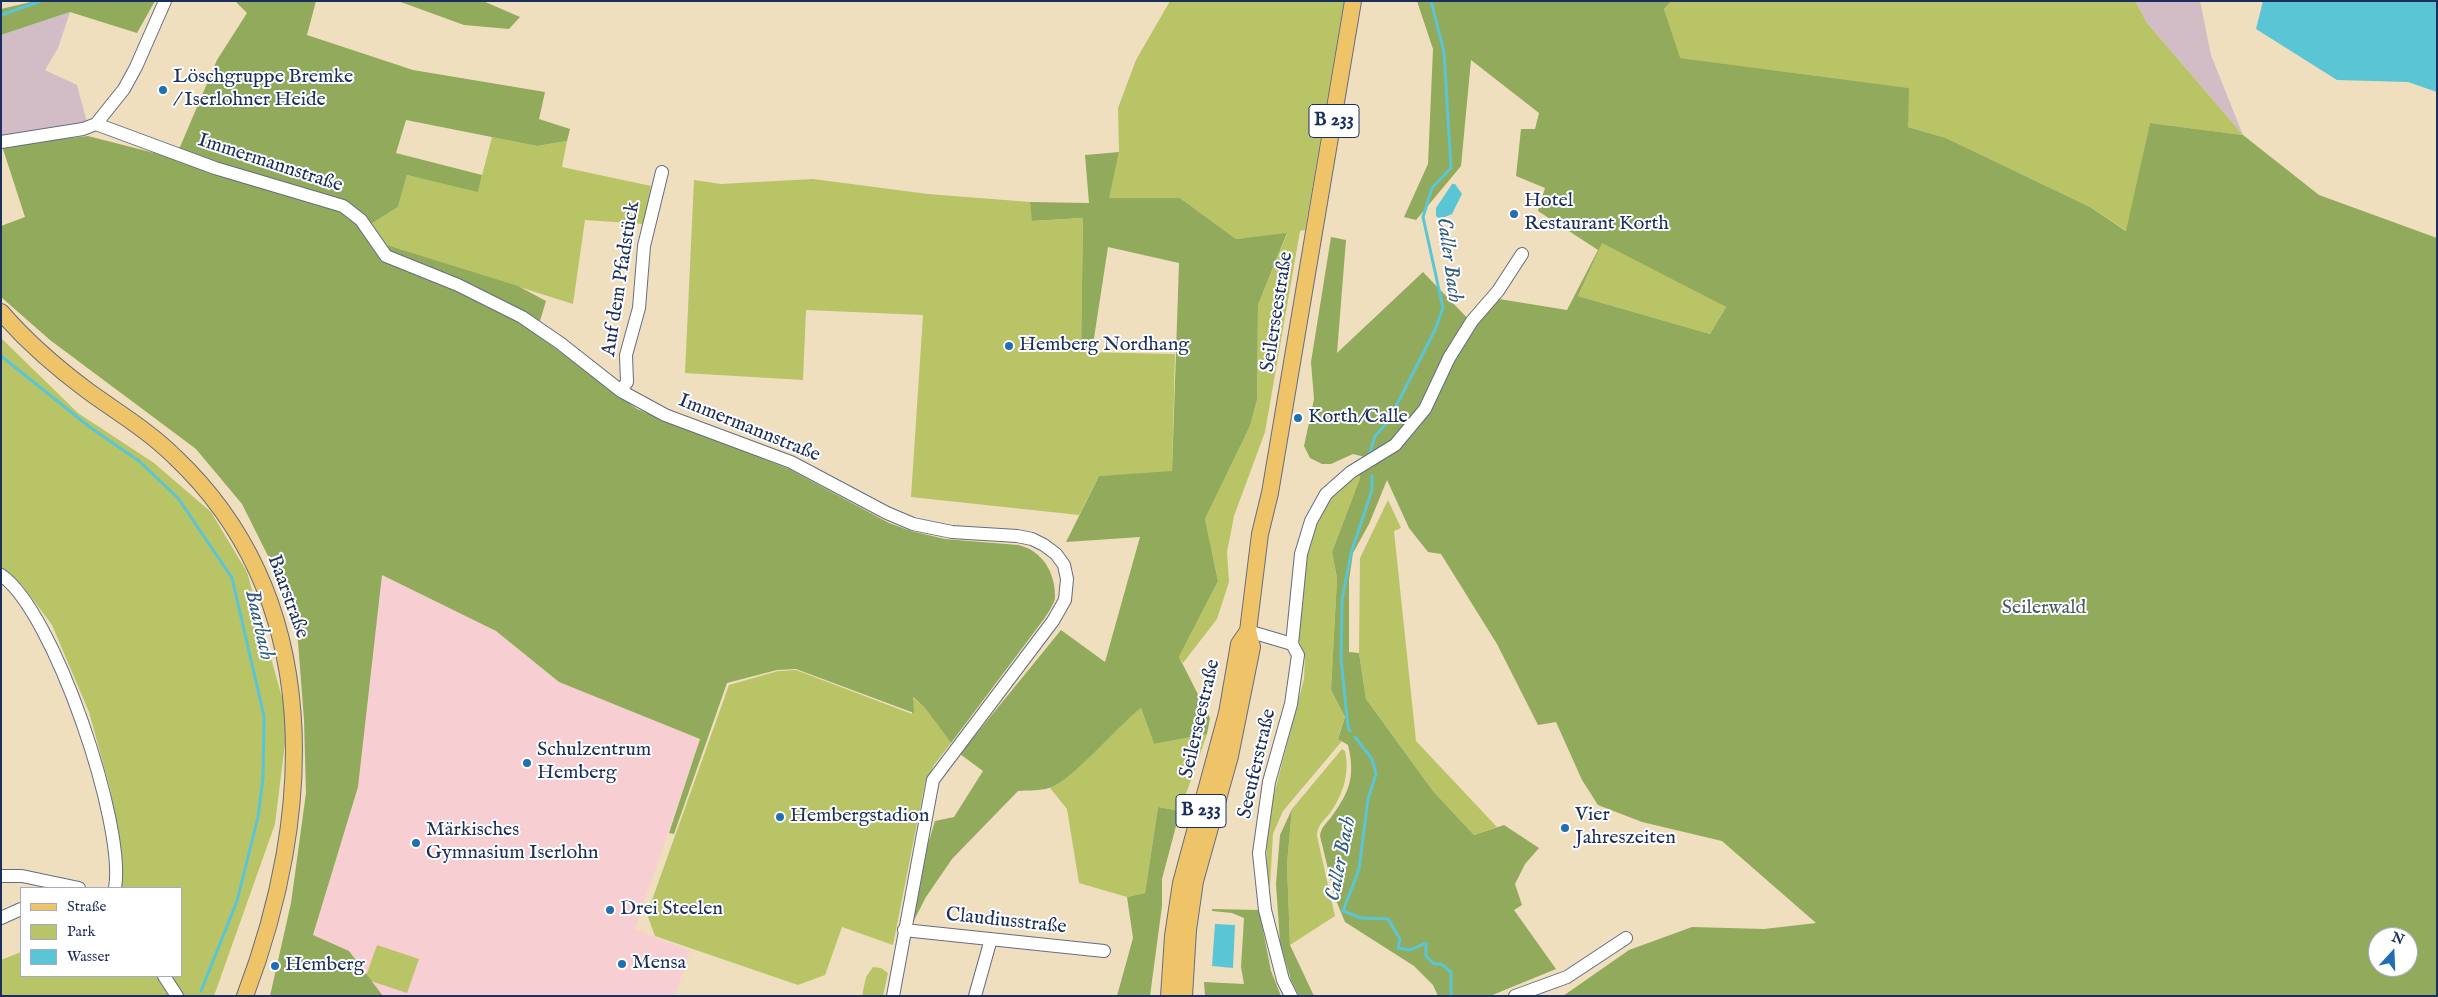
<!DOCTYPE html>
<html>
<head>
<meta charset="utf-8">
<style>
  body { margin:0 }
  #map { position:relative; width:2438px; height:997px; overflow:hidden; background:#efdfbf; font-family:"IM FELL English",serif }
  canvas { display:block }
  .frame { position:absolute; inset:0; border:2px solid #1b2f5e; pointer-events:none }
  .legend { position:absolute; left:20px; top:887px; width:162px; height:90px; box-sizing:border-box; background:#fff; border:1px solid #a4acbf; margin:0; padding:6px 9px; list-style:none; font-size:15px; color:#1b2f5e }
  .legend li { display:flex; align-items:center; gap:10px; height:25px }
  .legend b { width:25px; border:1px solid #a4acbf }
  .north { position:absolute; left:2368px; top:927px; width:50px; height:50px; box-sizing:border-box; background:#fff; border:1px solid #a4acbf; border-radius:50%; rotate:20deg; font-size:14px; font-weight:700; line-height:20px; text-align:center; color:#1b2f5e }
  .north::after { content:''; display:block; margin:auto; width:18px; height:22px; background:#1f6fb2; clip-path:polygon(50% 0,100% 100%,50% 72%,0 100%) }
</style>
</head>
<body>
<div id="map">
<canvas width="2438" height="997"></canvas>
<div class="frame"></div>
<ul class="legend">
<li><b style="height:6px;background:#efc469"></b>Straße</li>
<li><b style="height:14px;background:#b8c466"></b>Park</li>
<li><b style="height:14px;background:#5ac5d4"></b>Wasser</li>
</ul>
<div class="north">N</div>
</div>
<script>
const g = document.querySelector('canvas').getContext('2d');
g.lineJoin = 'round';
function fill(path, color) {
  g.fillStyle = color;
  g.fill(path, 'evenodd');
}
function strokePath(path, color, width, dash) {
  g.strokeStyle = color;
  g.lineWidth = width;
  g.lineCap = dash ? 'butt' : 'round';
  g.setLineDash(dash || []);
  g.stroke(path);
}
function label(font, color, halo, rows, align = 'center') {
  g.font = font + ' "IM FELL English",serif';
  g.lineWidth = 4;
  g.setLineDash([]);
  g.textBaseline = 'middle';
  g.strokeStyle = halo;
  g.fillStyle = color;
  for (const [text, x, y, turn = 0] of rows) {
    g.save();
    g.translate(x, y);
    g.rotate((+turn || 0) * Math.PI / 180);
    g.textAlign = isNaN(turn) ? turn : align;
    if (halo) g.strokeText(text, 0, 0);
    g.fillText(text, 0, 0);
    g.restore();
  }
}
fill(new Path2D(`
  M382 575 496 631 559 682 700 739 635 929 690 951 675 996H383L349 951 313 936 358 787Z`), '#f7cfd3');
fill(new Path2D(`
  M2135 1H2200L2211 55 2243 135 2147 23Z
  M70 12 58 48 45 70 77 85 87 122 1 136V35Z`), '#d2bdc7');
fill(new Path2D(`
  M1344 1 1305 230 1300 231 1265 432 1234 516 1227 552 1229 582 1217 619 1183 663 1179 657 1218 581 1205 519 1250 426 1257 400 1258 305 1287 234 1236 239 1180 198H1108L1119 152 1118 108 1136 60 1170 1Z
  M1670 1H2135L2147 23 2243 135 2150 123 2127 231 2090 207 1946 138 1908 127V88L1679 58 1664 9Z
  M492 137 537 146 567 141 562 167 651 186 644 224 585 220 573 304 387 245 371 224 398 207 407 175 478 191Z
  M813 179 928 194 1030 202 1033 221 1083 218 1081 352 1175 354 1172 472 1099 476 1079 515 911 497 923 315 806 310 803 380 685 373 694 180 721 184Z
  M1602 242 1726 307 1710 334 1578 296Z
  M1 338 78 413 154 463 211 512 247 572 288 719 275 824 214 996H1V960L21 952V976H181V888H111L115 873 111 792 89 712 52 625 22 585 1 570Z
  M1359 474 1360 478 1332 552 1337 578 1331 690 1345 717 1338 738 1342 741 1283 811 1273 834 1270 886 1266 887 1267 838 1271 806 1304 679 1305 656 1298 639 1305 556 1315 522 1329 498Z
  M1388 500 1401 528 1394 531 1416 741 1497 827 1474 835 1433 791 1366 699 1359 653 1360 558Z
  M796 670 912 714V697L925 708 951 743 934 765 925 783 893 945 842 927 825 975 798 985 655 936 647 914 729 685 778 671Z
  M1141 708 1154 744 1207 734 1180 811 1158 807 1145 893 1127 897 1079 883 1067 809 1050 788C1085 766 1108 732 1141 708Z
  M1342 749 1345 751C1350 773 1343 795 1330 813 1323 821 1317 826 1317 836L1335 916 1290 945 1287 864 1292 809Z
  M377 945 419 959 407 993 365 979Z
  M873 967 881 968 888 973 883 996H862L866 977Z`), '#b8c466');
fill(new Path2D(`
  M35 1H155L137 33 70 12 1 35V9Z
  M235 1H316L307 35 413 70 545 92 539 119 570 129 567 141 537 146 406 120 396 153 482 175 478 192 407 175 398 207 371 224 387 245 518 286 546 301 536 334 637 409 789 469 889 523 911 531 945 539 1018 545C1042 550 1056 573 1055 598 1054 604 1048 613 1044 619L951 743 925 708 913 697 914 713 796 669 777 670 727 683 674 834 669 833 700 739 559 682 496 631 382 575 358 787 313 935 349 951 383 996H270L291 903 306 793 304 720 298 642 291 602 242 504 196 449 50 340 1 297V226L25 217 2 146 88 136 166 156 180 147 217 60 247 13Z
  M398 1H483L520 17 509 29 464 25Z
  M1417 1H1671L1664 9 1680 58 1909 88 1908 127 1946 138 2090 207 2126 231 2150 123 2243 135 2319 195 2437 238V996H1563L1629 950 1692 927 1764 929 1816 923 1722 841 1642 822 1598 805 1582 780 1556 722 1538 725 1497 644 1441 554 1428 552 1409 528 1387 480 1369 524 1353 553 1349 580V652L1359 653 1366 699 1433 791 1474 835 1504 825 1539 848 1525 864 1515 884 1522 905 1514 910 1556 969 1490 996H1438L1433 985 1414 966 1345 922 1335 898 1320 836C1321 827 1327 823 1332 816 1351 790 1355 775 1348 745L1338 739 1345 717 1331 690 1337 578 1332 552 1360 478 1359 474 1367 470 1365 457 1353 454 1331 464H1322L1310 458 1304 446 1314 399 1311 362 1331 237 1346 240 1337 353 1423 272 1475 326 1499 299 1567 310 1598 250 1538 211 1545 188 1516 176 1521 129H1535L1539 113 1471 60 1461 166 1416 220 1404 217 1428 164 1433 49ZM1602 243 1726 307 1710 334 1578 296ZM2378 937H2408V967H2378Z
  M1119 152 1109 198H1180L1236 239 1287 233 1258 305 1257 400 1250 426 1205 519 1218 581 1179 657 1210 718 1207 734 1154 744 1141 708C1118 725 1071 782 1049 788 1040 791 1028 790 1018 791L952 859 926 897 909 930 913 894 935 821 954 817 983 771 960 754 1061 630 1105 662 1140 537 1066 542 1099 476 1172 471 1179 263 1108 247 1092 351 1081 352 1083 218 1032 221 1030 202 1089 203 1085 155Z
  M1158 807 1180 811 1162 879V906L1150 996H1117L1133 938 1127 897 1145 893Z
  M1292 809 1287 864 1290 945 1314 996H1299L1291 980 1280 942 1276 884 1280 835Z
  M1212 909 1259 910 1271 971 1281 996H1205L1204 982 1244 984 1241 967 1244 918 1232 913 1212 911Z`), '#92aa5b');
fill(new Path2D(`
  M2263 1H2437V92L2408 82 2337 80 2256 29Z
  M1452 184H1455L1462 194 1452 214 1440 219 1436 216V208Z
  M1215 924 1235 925 1233 968 1212 966Z`), '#5ac5d4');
strokePath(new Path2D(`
  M1 15 41 1
  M1 356 91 428 139 461 178 498 232 578 264 716 263 778 258 817 237 901 201 991
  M1369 455 1375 436 1388 422 1435 330 1443 308 1423 217 1432 188 1451 168 1444 52 1431 1
  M1350 731 1348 727 1341 659 1342 600 1351 553 1372 490V476
  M1355 737 1372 759 1376 774 1368 799 1359 869 1343 911 1361 918 1388 919 1400 939 1398 948 1410 950 1426 943V956L1434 964H1441L1451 972V996`), '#5ac5d4', 3);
const minor = new Path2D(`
  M96 124 124 89 136 67 165 1
  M1 142 83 129 96 124 215 168 343 206 361 220 386 256 458 285 522 317 560 343 621 391 665 415 791 462 887 513 913 524 952 532 1017 536 1032 539 1044 545 1056 554 1064 565 1067 579 1065 600 1053 621 933 780 893 996
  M621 391 627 382 626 355 639 308 644 246 662 172
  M1 575C54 611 126 826 115 888
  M1248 631 1292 644 1298 655 1291 704 1269 782 1259 853 1265 910 1283 980 1291 996
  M1292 644 1301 554 1311 521 1326 494 1351 472 1395 445 1425 409 1449 358 1472 321 1498 291 1522 254
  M1 876H22L79 888
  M1 918 21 909
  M904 930 1104 951
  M164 976 177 996
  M975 996 991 939
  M1515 996 1567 977 1626 938`);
const major = new Path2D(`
  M1 312C27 342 57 368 88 391 117 412 149 431 175 457 326 600 314 815 245 996
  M1169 996 1173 936 1181 883 1227 713 1239 644 1248 631
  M1184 996 1188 930 1195 881 1230 756 1252 647 1248 631 1260 534 1270 493 1353 1`);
strokePath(minor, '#656d80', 14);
strokePath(major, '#656d80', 18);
strokePath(minor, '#fff', 12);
strokePath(major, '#efc469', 16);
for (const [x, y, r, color] of [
  [163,90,5,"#1f6fb2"],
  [1514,214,5,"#1f6fb2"],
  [1009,346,5,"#1f6fb2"],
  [1298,418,5,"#1f6fb2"],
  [527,763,5,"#1f6fb2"],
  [780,817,5,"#1f6fb2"],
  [1565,828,5,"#1f6fb2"],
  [416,843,5,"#1f6fb2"],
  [610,910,5,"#1f6fb2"],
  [622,964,5,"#1f6fb2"],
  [275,966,5,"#1f6fb2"]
]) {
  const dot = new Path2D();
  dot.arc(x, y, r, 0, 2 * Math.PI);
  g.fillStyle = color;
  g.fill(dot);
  strokePath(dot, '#fff', 2);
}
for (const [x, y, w] of [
  [1334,121,50],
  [1201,811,50]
]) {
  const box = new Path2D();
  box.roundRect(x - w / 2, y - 16.5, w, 33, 4);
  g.fillStyle = '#fff';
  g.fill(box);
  strokePath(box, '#1b2f5e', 1);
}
label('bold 19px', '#1b2f5e', null, [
  ["B 233",1334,121],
  ["B 233",1201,811]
]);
label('20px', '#1b2f5e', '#fff', [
  ["Löschgruppe Bremke",173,78],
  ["/ Iserlohner Heide",173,101],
  ["Hotel",1524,202],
  ["Restaurant Korth",1524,225],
  ["Hemberg Nordhang",1019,346],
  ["Korth/Calle",1308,418],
  ["Schulzentrum",537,751],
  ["Hemberg",537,774],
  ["Vier",1575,816],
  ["Jahreszeiten",1575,839],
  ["Hembergstadion",790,817],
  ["Märkisches",426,831],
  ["Gymnasium Iserlohn",426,854],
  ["Drei Steelen",620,910],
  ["Mensa",632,964],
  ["Hemberg",285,966]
], 'left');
label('20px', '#1b2f5e', '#fff', [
  ["Immermannstraße",270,164,18],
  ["Auf dem Pfadstück",622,279,-81],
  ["Seilerseestraße",1278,312,-81],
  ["Immermannstraße",749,429,22],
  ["Baarstraße",287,597,70],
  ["Seilerseestraße",1201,719,-77],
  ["Seeuferstraße",1258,764,-77],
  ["Claudiusstraße",1006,922,6]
]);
label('20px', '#4a5c60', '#fff', [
  ["Seilerwald",2044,609]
]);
label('italic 21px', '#2e5c81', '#fff', [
  ["Caller Bach",1448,260,82],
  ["Baarbach",258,625,77],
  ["Caller Bach",1342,859,-79]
]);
</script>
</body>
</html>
